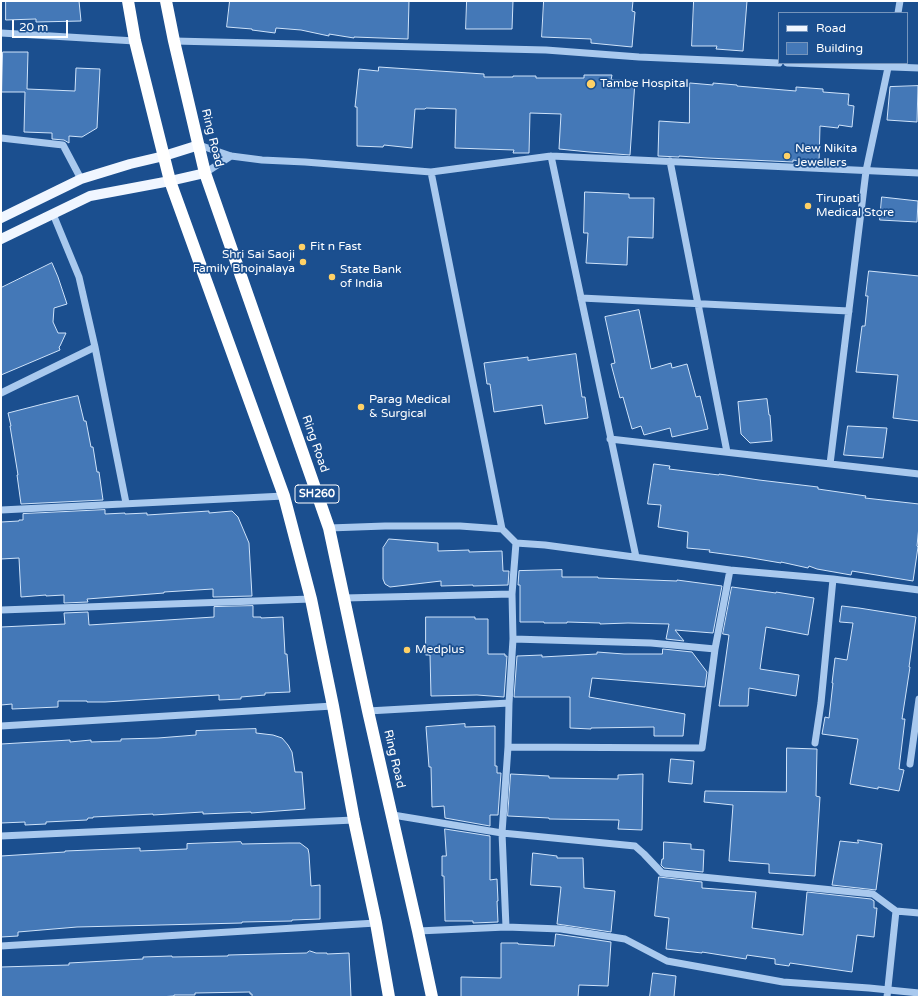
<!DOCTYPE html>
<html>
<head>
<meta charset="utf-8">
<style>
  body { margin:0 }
  #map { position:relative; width:920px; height:998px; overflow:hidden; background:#1b4f8f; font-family:"Varela Round",sans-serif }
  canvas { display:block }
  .frame { position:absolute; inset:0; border:2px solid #fff; pointer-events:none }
  .legend { position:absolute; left:778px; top:12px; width:130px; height:52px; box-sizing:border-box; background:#1b4f8f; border:1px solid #7695bc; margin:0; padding:5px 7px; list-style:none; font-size:12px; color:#fff }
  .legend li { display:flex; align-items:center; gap:8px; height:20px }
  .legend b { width:20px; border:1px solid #7695bc }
  .scale { position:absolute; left:12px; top:20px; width:56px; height:18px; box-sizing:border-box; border:2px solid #fff; border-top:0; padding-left:5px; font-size:12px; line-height:14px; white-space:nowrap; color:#fff; -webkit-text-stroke:3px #1b4f8f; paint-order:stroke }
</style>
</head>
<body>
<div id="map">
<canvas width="920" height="998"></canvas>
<div class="frame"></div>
<ul class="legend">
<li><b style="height:5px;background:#f0f6ff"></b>Road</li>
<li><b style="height:11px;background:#4478b7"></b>Building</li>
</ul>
<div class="scale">20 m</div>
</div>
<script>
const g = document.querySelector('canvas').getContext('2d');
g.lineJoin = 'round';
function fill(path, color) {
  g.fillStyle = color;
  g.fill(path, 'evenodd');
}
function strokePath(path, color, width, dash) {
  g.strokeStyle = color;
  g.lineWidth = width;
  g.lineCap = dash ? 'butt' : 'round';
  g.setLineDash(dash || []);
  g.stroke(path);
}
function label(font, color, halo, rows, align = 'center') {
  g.font = font + ' "Varela Round",sans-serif';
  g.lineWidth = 3.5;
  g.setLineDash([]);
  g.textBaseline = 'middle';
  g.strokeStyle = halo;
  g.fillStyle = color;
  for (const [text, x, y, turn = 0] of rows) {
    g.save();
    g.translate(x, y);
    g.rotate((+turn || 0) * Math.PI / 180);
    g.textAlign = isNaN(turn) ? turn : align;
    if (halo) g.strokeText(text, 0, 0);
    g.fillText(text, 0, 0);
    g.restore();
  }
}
const building = new Path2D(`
  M6 1H79L81 21 36 22V19L6 20Z
  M230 1H409L408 39 354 37V38L329 34V36L301 30 276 28 275 33 252 30V29L227 27Z
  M467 1H513L512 29H466Z
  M544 1H633L632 11 635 12 632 47 591 43V39L542 37Z
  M694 1H747L743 51 716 49 717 46H692Z
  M3 52H28L27 89 75 91 76 68 100 69 97 128 82 137 69 136V143L64 140 52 139V133L24 132 25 92H2Z
  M379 67 484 74V77H513V76H536V78H584V75H612L611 80 635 81 630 155 589 152 559 149 561 114 530 113 529 153H513L514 150 455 148 456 109 426 108 425 109H415L412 148 384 145 383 147 357 146V107H355L359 69 378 71Z
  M690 83 713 85V83L737 85V86L796 91V87L823 89V92L849 94 848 105 854 106 852 127 839 125 838 128 820 126 819 162H815L813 163 793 160V162L708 158 679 156V157L658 156 659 121 689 123Z
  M918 86 917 122 887 120 890 87Z
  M585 192 629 194V198H654L653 238 628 237 627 265 586 263 588 233H584Z
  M882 197 918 201 917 222 880 220Z
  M52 263 58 277 67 304 54 308 53 322 58 333H66L60 346 59 347 60 350 1 375V288Z
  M869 271 919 276V421L893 418 898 375 856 372 862 326H865L868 296H866Z
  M639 310 651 369 671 363 672 368 687 364 696 397 700 396 708 429 672 437 670 428 644 435 641 426 632 429 623 397 620 398 611 364 615 363 605 317Z
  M576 354 582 397H585L588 418 545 424 542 405 494 412 490 384H487L484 363 528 357V360Z
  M78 396 84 421H86L91 447H93L97 472H99L103 500 21 504 17 475H18L10 426H11L8 413 43 404Z
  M767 399 769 415H770L772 441 750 443 741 434 738 402Z
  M848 426 887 428 883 458 844 455Z
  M654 464 670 466 669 469 719 475V474L759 480 818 487V489L866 496 865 498 919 504V526L917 546 918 547 913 581 852 571 851 575 817 569 809 566 808 568 781 562V563L746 557 709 552 710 550 687 548 688 532 658 527 661 505 648 504Z
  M105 510V514L125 513V514L147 513V515L209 511V513L232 511 238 517 249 543 252 596 213 597V589L164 592V593L87 599 88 602 64 603V595L46 596V595L21 597 19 558 1 559V522L19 521V520H23V514Z
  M389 539 438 543V551L469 550V552L502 551 503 571H509L508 585 473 586V585L441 586V581L390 587 385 584 383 579V548Z
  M562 570V577H598V578L677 581V580L722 586 713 633 675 630 684 641 666 639 669 624 628 623 600 624V623L567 622V623H544V622H520V585H518L519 571Z
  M732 587 776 593V592L814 598 808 635 766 627 760 669 799 675 796 696 749 688 748 706H719L729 635 723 634Z
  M253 606V617H261V618L283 617 285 654H287L290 692 265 693V695L241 697V699L219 700V695L105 702H87V701H58V707L12 709V704L1 705V627L65 624 64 613 88 612 89 625 214 617V607Z
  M842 606 859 608 916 617 909 667H910L902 719H905L899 769 904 770 899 791 878 787V789L850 784 858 739 822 734 825 717 829 718 833 683H832L835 658 847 660 853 623 840 622Z
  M426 617H475V619H488V654H505V656H507L504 697 477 695 431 696 430 655H426Z
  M663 649 692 652 707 672 705 687 592 678 589 697 685 714 683 736H654V727L591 728V729L570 728V697H514L517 656 542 655V657L597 654V652L624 654H662Z
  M465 724V727L495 726V766H497V773H501L498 815H490V826L445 818 444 806 432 807 431 767H429L426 727Z
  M256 729V733L273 735 282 738 288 745 292 752 295 772H302L305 809 251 813V812L203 814V812L153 815V814L93 817V818H88L87 820 46 822V824L25 825V822L1 823V744L70 740V742L91 740V742L121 741V739L158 738 196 735V731Z
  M787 748 817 749 816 796 820 797 815 876 769 873V864L729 861 733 805 704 802 705 791 786 792Z
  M671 759 694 761 692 784 669 782Z
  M511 774 549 776V778L618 779V775L643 774 642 830 618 829 619 820 549 819V818L508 816Z
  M445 829 490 836V880L497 879 498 901H497L498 922 473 923V921H445L444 876H442V856H446Z
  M858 840 882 844 876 890 832 885 840 841 858 843Z
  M241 842 242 844 289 843H300L308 849 309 854 311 886 320 885V919L292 920V921L242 922V923L77 927 18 932V936L1 937V856L65 852V851L140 848V851L187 849V844Z
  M664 842 691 844V849L704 850 703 872 664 868 661 865 662 859H663Z
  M533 853 557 856V858H583L584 888 615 891 611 932 557 924 561 887 531 885Z
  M659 877 702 882V888L756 892 752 928 803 935 807 892 871 899 874 901V908H877L874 937 857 935 852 972 790 963 789 966 775 964V959L747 955 746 959 702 952V953L666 949 669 918 655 916Z
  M556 934 611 942 608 986 579 985 578 997H461V977L501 978V943H518V944L554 946Z
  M310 951 316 953H327V954L349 953 351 997H252V994H250V992L195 993V995H174V996L159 997H1V967L69 965V963L143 959V957L172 956V957L228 956V955L306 953Z
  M653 973 676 976 674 997H650Z`);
fill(building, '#4478b7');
strokePath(building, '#cfe3fa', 1);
strokePath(new Path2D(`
  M898 13 900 1
  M1 33 135 41
  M174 41 546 50 639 57 779 63
  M787 63 919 68
  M1 138 63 145 81 179
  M199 145 231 156 262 160 305 162 431 172 551 156 919 173
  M551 156 636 557
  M670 161 727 452
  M431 172 502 529
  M205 173 231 156
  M581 298 849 311
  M95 347 126 503
  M1 393 95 347 79 277 53 214
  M610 439 919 474
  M830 464 866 171 889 63
  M1 510 284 496
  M329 528 385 526H460L502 529 516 543 545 545 730 570 833 579 919 590
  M344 598 512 594
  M1 610 311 599
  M513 639 651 643 715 649
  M368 711 509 703
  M1 726 333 706
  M815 743 821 703 833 579
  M508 747 702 748 715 649 730 570
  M910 764 919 699
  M393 815 502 833 635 846 644 854 662 873 873 894 896 911 887 997
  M1 836 354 820
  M896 911 919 913
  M506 927 502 833 508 747 509 703 513 639 512 594 516 543
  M418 931 506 927 561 929 625 939 667 961 783 982 869 988 919 993
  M1 946 376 923`), '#a9c9ee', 7);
strokePath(new Path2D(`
  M1 218 81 179 130 164 164 156 199 145
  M1 239 90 196 170 181 205 173`), '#f0f6ff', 10);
strokePath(new Path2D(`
  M128 1 135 41 170 181 284 496 311 599 333 706 354 820 376 923 389 997
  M166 1 174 41 205 173 329 528 368 711 418 931 432 997`), '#fff', 12);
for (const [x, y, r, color] of [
  [591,84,5,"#ffd166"],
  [787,156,4,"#ffd166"],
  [808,206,4,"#ffd166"],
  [302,247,4,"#ffd166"],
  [303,262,4,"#ffd166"],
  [332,277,4,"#ffd166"],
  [361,407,4,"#ffd166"],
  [407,650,4,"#ffd166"]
]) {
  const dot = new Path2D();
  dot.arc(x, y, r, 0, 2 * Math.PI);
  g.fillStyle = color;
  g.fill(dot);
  strokePath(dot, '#1b4f8f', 1.5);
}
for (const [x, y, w] of [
  [317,494,44]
]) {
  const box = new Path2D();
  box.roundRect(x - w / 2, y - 9, w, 18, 3);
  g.fillStyle = '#1b4f8f';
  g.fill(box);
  strokePath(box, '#fff', 1);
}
label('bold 11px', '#fff', null, [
  ["SH260",317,494]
]);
label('12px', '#fff', '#1b4f8f', [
  ["Tambe Hospital",600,84],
  ["New Nikita",795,149],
  ["Jewellers",795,163],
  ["Tirupati",816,199],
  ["Medical Store",816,213],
  ["Fit n Fast",310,247],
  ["Shri Sai Saoji",295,255,"right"],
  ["Family Bhojnalaya",295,269,"right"],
  ["State Bank",340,270],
  ["of India",340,284],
  ["Parag Medical",369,400],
  ["& Surgical",369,414],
  ["Medplus",415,650]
], 'left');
label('12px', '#fff', '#1b4f8f', [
  ["Ring Road",212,138,76],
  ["Ring Road",315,444,71],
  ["Ring Road",394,759,77]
]);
</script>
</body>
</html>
